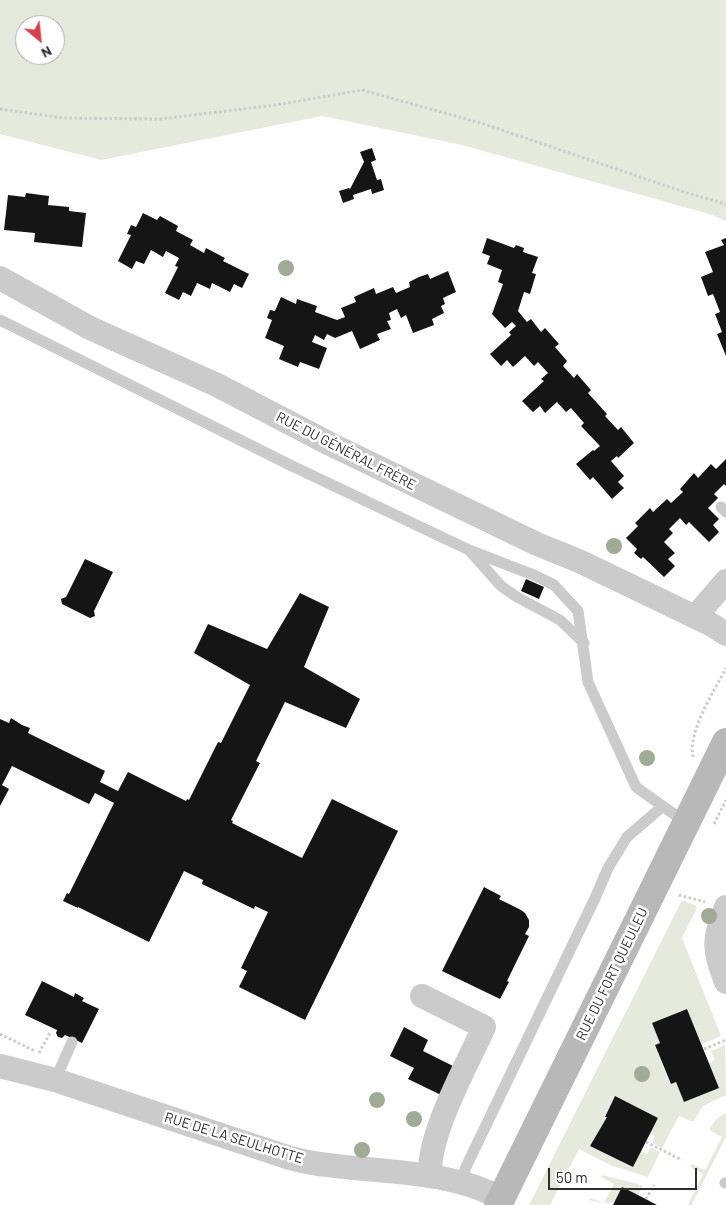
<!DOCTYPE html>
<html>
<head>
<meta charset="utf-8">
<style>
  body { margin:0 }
  #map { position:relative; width:726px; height:1205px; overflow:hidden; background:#fff; font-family:Barlow,sans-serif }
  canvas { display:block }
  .north { position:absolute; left:15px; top:15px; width:50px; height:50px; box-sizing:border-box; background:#fff; border:1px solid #ababab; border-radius:50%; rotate:152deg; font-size:14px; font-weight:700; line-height:20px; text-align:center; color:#2e2e2e }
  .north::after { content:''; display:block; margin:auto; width:18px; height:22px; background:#d63f4e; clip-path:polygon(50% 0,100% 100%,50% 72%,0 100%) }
  .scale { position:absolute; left:548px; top:1168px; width:149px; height:22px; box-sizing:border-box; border:2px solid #2e2e2e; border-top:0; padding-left:6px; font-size:15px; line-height:18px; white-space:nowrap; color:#2e2e2e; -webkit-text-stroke:4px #fff; paint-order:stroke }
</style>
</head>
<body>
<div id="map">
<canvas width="726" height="1205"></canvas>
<div class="north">N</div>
<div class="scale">50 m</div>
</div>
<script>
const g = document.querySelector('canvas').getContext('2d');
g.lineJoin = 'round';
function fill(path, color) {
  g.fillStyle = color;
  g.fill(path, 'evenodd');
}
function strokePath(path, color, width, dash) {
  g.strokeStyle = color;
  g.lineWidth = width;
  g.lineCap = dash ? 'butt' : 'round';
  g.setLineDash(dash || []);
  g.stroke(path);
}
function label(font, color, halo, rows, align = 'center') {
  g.font = font + ' Barlow,sans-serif';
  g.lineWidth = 5;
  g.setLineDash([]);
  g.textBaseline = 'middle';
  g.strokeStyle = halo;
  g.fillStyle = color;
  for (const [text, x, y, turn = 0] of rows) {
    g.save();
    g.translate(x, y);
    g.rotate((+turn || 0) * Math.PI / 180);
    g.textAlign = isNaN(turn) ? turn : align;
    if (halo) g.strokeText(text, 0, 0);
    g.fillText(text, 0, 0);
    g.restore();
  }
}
fill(new Path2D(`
  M0 0H726V221L709 214 462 145 322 116 101 160 0 134ZM25 25H55V55H25Z
  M682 900 695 905 697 908 682 938 721 1036 702 1044 687 1009 652 1023 660 1043 655 1046 670 1084 676 1082 684 1102 719 1088 709 1063 715 1060 711 1051 725 1045 726 1095 703 1106 693 1122 679 1116 662 1148 652 1142 655 1136 650 1134 658 1118 615 1096 605 1116 607 1117 590 1146 633 1167 641 1151 647 1154 650 1147 660 1152 648 1177 610 1165 579 1149 550 1205H529Z
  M726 1113V1137L692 1204 694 1205H688L703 1174 690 1167 692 1164 705 1170 722 1137 709 1130 716 1119Z
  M602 1175 638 1184 643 1186 638 1195C619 1203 609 1205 589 1200L590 1198 604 1203 614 1184 601 1177Z`), '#e5eadd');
fill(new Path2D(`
  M372 148 376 160 371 162 377 180 381 179 384 190 372 194 371 189 353 195 354 199 343 203 339 191 349 188 350 189 364 162 360 152Z
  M26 193 49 196 48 205 69 207V211L86 213 82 247 34 242 35 233 4 230 8 195 25 197Z
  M143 213 157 220 160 216 178 226 176 231 193 240 190 245 204 253 206 248 225 258 223 261 249 274 242 288 234 284 230 292 212 283 210 289 197 283 191 296 183 292 179 300 165 293 178 267 175 266 179 258 166 251 163 257 151 250 144 264 136 261 132 269 118 261 131 235 127 234 131 225 136 227Z
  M487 238 514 248 516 245 524 248 523 252 538 257 532 273 536 274 530 294 524 292 518 311 527 322 531 319 541 332 545 328 559 344 555 347 567 361 563 366 574 378 577 374 591 390 588 393 607 414 605 416 618 430 621 427 634 443 618 458 617 456 611 461 624 476 618 482 624 488 612 499 593 477 590 480 576 464 593 450 594 451 600 446 581 426 584 423 571 408 566 412 557 402 545 413 540 406 533 412 522 401 544 381 541 379 548 373 538 362 534 366 525 356 513 367 507 360 501 366 490 354 511 335 509 332 516 326 512 322 505 328 492 314 503 284 498 282 502 270 487 264 490 256 482 253Z
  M726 238V356L717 334 722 332 715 314 720 312 713 294 708 296 701 277 713 272 705 252 724 245 721 240Z
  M448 271 456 292 443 298 445 304 441 306 444 313 432 319 434 325 413 333 406 315 401 318 397 309 389 313 391 320 387 321 391 329 377 334 380 340 360 349 352 331 335 338 327 334 324 340 315 335 312 342 327 348 319 369 300 362 298 367 279 359 284 346 265 338 272 320 267 318 270 310 275 311 281 297 296 304 297 299 317 306 315 312 337 320 345 317 341 308 356 302 354 297 374 288 376 294 393 287 396 293 410 287 409 282 419 277 428 274 430 279Z
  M726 459V486L724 484 714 494 718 498 708 508 719 519 713 525 719 532 709 542 689 522 686 525 680 518 669 529 673 533 664 542 675 553 668 559 675 566 664 577 643 557 641 559 634 553 637 549 626 538 638 526 635 523 650 508 653 512 667 499 671 503 683 492 680 489 694 473 698 478 711 464 716 469Z
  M85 559 113 572 94 611 95 616 90 618 62 604 61 599 66 597Z
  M526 579 544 587 539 599 521 591Z
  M300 593 329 607 304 667 360 699 346 728 285 702 256 761 260 763 231 820 233 821 232 823 302 858 332 799 398 831 305 1020 239 987 247 971 241 968 268 912 255 906 254 909 202 884 203 880 184 871 149 942 78 907V908L63 901 67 893 69 894 114 803 95 793 89 804 12 766 2 785 9 789 0 806V719L9 723 11 718 22 725 30 728 28 733 105 771 100 782 118 791 128 772 186 801 187 799 189 800 218 742 221 743 250 685 194 653 208 624 267 649Z
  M484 887 501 896 499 899 521 910 525 913 529 920V927L525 934 529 936 507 981 509 982 500 999 442 971Z
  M42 981 74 997 75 993 84 998 82 1001 99 1009 82 1043 65 1035 62 1038 58 1037 56 1033 57 1030 25 1015Z
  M687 1009 719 1088 684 1102 676 1082 671 1084 655 1045 660 1043 652 1023Z
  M404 1027 428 1040 423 1051 455 1067 441 1095 408 1079 414 1068 390 1056Z
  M615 1096 658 1118 633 1167 590 1146 607 1117H605Z
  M622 1187 638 1195 657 1205H613Z`), '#151515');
strokePath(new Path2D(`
  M0 109 64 118 161 119 276 105 362 90 484 124 684 192 726 204
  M693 757C687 732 715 690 726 668
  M714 824 726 800
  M679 895 705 902
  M0 1034 35 1051
  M704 1049 726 1040
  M39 1053 51 1031
  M646 1142 682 1160
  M646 1199 654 1185`), '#cbcbcb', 3, [2.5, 2.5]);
strokePath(new Path2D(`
  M0 320 290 465 469 550 536 576 554 585 578 611 588 682 636 787 678 817 688 822
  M721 507 726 512
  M470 551 501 586 517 597 560 620 584 643
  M55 1080 72 1042
  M464 1183 465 1169 596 896 608 868 627 837 663 806
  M725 1183H726`), '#cbcbcb', 11);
strokePath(new Path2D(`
  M0 278 90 328 217 385 330 444 537 544 579 561 712 625 726 634
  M695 617 726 581
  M726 907C713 941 713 948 726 982
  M422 996 484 1027C466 1067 428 1133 430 1176
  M0 1066 55 1080 290 1158C302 1161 315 1164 328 1165 386 1173 447 1170 501 1198`), '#cbcbcb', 24);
strokePath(new Path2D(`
  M498 1205 726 742`), '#b8b8b8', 28);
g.fillStyle = '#a0ab95';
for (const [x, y] of [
  [286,268],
  [614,546],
  [647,758],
  [709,916],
  [642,1074],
  [377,1100],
  [414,1119],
  [362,1150]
]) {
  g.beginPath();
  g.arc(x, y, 8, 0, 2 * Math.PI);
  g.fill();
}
label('14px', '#2e2e2e', '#fff', [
  ["RUE DU GÉNÉRAL FRÈRE",346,451,27],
  ["RUE DU FORT QUEULEU",612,974,-64],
  ["RUE DE LA SEULHOTTE",234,1138,17]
]);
</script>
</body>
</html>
